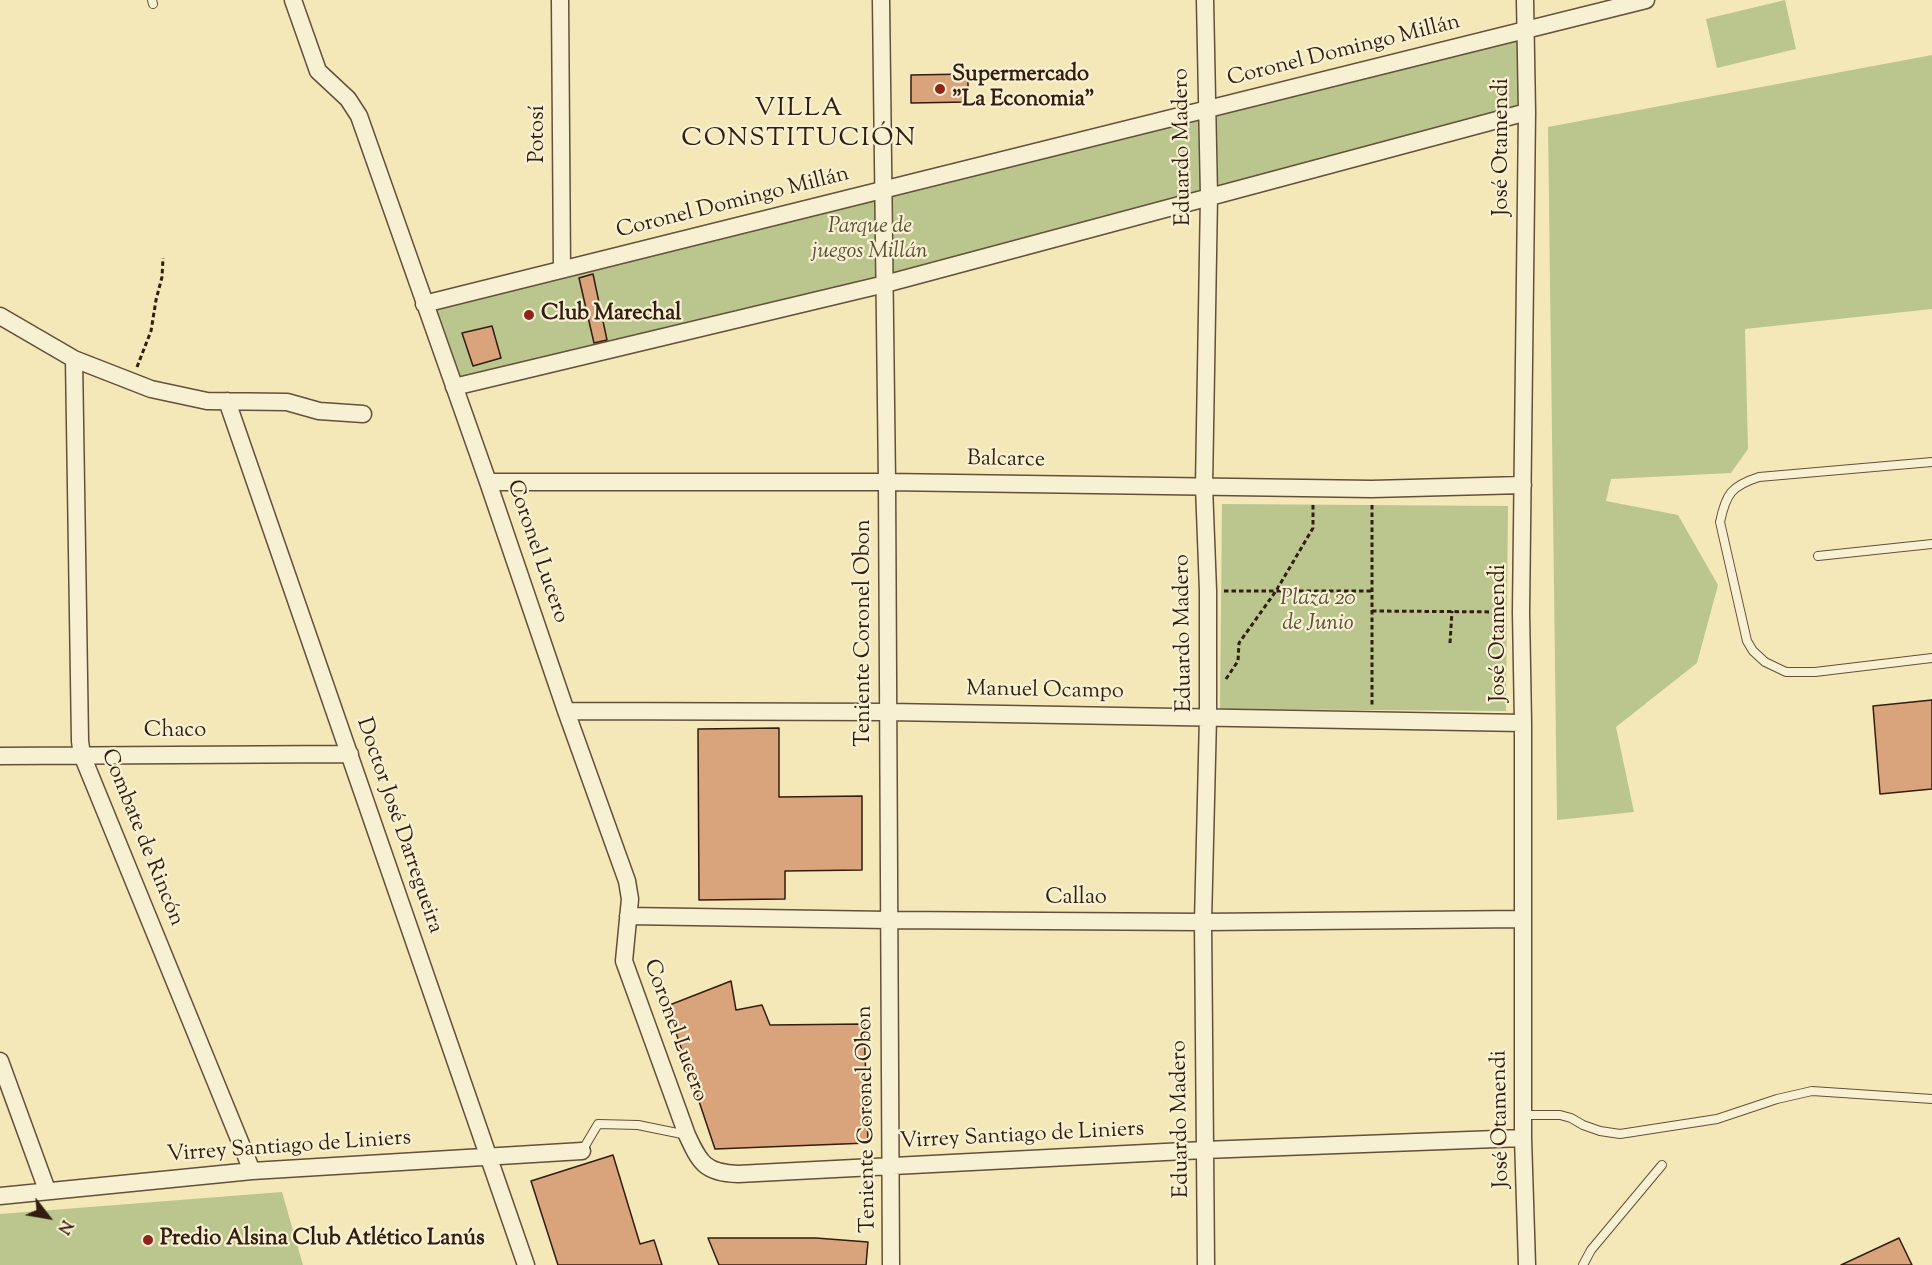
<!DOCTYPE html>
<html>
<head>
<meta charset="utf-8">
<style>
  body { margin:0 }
  #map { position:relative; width:1932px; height:1265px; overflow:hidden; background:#f4e8b9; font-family:"Sorts Mill Goudy",serif }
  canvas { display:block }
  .north { position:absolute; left:18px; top:1187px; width:60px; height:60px; -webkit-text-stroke:4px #f8f0d2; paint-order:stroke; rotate:121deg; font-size:16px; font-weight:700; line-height:24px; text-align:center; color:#321d10 }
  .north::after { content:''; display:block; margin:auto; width:21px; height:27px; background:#321d10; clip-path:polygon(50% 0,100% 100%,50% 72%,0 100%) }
</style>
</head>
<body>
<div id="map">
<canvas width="1932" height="1265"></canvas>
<div class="north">N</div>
</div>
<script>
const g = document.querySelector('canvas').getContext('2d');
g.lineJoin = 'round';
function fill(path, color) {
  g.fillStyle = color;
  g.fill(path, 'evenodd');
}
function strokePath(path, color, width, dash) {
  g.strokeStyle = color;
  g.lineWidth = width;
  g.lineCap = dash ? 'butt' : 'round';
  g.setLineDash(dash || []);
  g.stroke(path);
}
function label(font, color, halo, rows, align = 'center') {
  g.font = font + ' "Sorts Mill Goudy",serif';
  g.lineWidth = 4.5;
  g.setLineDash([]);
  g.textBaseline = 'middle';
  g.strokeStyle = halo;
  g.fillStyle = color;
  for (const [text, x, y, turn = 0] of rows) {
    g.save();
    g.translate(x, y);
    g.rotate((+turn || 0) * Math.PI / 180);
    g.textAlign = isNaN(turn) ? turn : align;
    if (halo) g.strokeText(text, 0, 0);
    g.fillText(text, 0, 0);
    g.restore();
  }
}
fill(new Path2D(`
  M1785 0 1796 49 1717 68 1706 19Z
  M1525 30 1527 112 454 387 424 304Z
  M1932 55V309L1745 329 1748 449 1731 473 1611 479 1606 501 1678 515 1718 585 1697 663 1616 727 1634 812 1557 820 1548 127Z
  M1222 504 1508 506 1506 711 1220 709Z
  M282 1192 303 1265H0V1214Z`), '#bbc68f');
const building = new Path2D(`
  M968 74V102L911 103V75Z
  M593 274 607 340 594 343 579 278Z
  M492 326 501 358 473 366 462 333Z
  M1932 700V789L1880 794 1873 706Z
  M779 728V797L862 796V870L785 871V899L699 900 698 729Z
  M731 981 736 1010 762 1005 770 1025 864 1024 868 1143 715 1149 667 1006Z
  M613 1155 640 1244 654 1240 662 1265H558L531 1181Z
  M708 1238H816L868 1242 866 1265H719Z
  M1899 1238 1912 1265H1841Z`);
fill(building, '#d9a37b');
strokePath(building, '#321d10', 1.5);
const service = new Path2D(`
  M152 0 153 4
  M1932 462 1759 477C1731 486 1726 494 1720 522L1747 641 1753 651 1765 662 1786 672H1815L1932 658
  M1818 556 1932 544
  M1523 1115H1560L1571 1118 1583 1125 1600 1131 1620 1134 1717 1119 1777 1099 1812 1091 1932 1099
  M582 1151 598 1124 638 1125 687 1135
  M1583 1265 1591 1250 1662 1165`);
const minor = new Path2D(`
  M293 0 318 71 348 99 359 116 488 482 566 711 627 881 630 899 624 961 687 1135C700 1163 705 1173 738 1174L1204 1150 1523 1138
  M560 0 562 269
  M881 0 887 482 891 1265
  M1205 0 1209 196 1204 486 1208 591V717L1203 922 1206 1265
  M1525 0 1527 112 1521 612 1523 723V1138L1527 1265
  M424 304 1646 0
  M0 316 74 359 151 389 207 401 287 402 319 411 363 414
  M74 359 80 741 82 755 252 1171
  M454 387 885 284 1527 112
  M227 401 526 1265
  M488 482H887L1372 489 1523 485
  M566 711 889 712 1523 723
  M0 756 350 754
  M628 916 888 920 1203 922 1523 919
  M0 1061 47 1190
  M0 1196 252 1171 582 1151`);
strokePath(service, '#62503a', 10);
strokePath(minor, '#62503a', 19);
strokePath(new Path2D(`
  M137 367 151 331 156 300 162 277 163 258
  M1372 505V705
  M1224 591H1372
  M1372 611 1505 612
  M1450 643 1452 611
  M1226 679 1238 661 1239 643 1276 591 1313 528V504`), '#321d10', 3, [4.5, 3]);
strokePath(service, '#f8f0d2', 8);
strokePath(minor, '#f8f0d2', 16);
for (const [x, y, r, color] of [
  [940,89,6,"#8f2418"],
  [529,315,6,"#8f2418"],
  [148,1240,6,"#8f2418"]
]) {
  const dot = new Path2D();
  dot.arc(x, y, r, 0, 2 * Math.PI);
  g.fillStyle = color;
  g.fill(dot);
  strokePath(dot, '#f8f0d2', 2);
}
label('22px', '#321d10', '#f8f0d2', [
  ["Coronel Domingo Millán",1344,52,-14],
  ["Potosí",539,134,-90],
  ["Eduardo Madero",1184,147,-91],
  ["José Otamendi",1503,147,-90],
  ["Coronel Domingo Millán",733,204,-14],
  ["Balcarce",1006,461,1],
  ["Coronel Lucero",536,552,71],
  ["Teniente Coronel Obon",865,633,-90],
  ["Eduardo Madero",1185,633,-91],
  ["José Otamendi",1500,633,-90],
  ["Manuel Ocampo",1045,692,1],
  ["Chaco",175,732],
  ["Doctor José Darregueira",398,826,71],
  ["Combate de Rincón",141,838,68],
  ["Callao",1076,899],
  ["Coronel Lucero",674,1031,70],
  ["Teniente Coronel Obon",868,1119,-91],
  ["Eduardo Madero",1182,1119,-91],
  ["José Otamendi",1502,1119,-91],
  ["Virrey Santiago de Liniers",1022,1137,-3],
  ["Virrey Santiago de Liniers",289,1148,-4]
]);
label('bold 22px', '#321d10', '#f8f0d2', [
  ["Supermercado",952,76],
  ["\"La Economia\"",952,101],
  ["Club Marechal",541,315],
  ["Predio Alsina Club Atlético Lanús",160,1240]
], 'left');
label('italic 22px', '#5b5036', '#f8f0d2', [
  ["Parque de",870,228],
  ["juegos Millán",870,253],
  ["Plaza 20",1318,600],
  ["de Junio",1318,625]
]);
g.letterSpacing = '1.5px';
label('26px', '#321d10', '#f8f0d2', [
  ["VILLA",799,111],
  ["CONSTITUCIÓN",799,141]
]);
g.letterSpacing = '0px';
</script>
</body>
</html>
